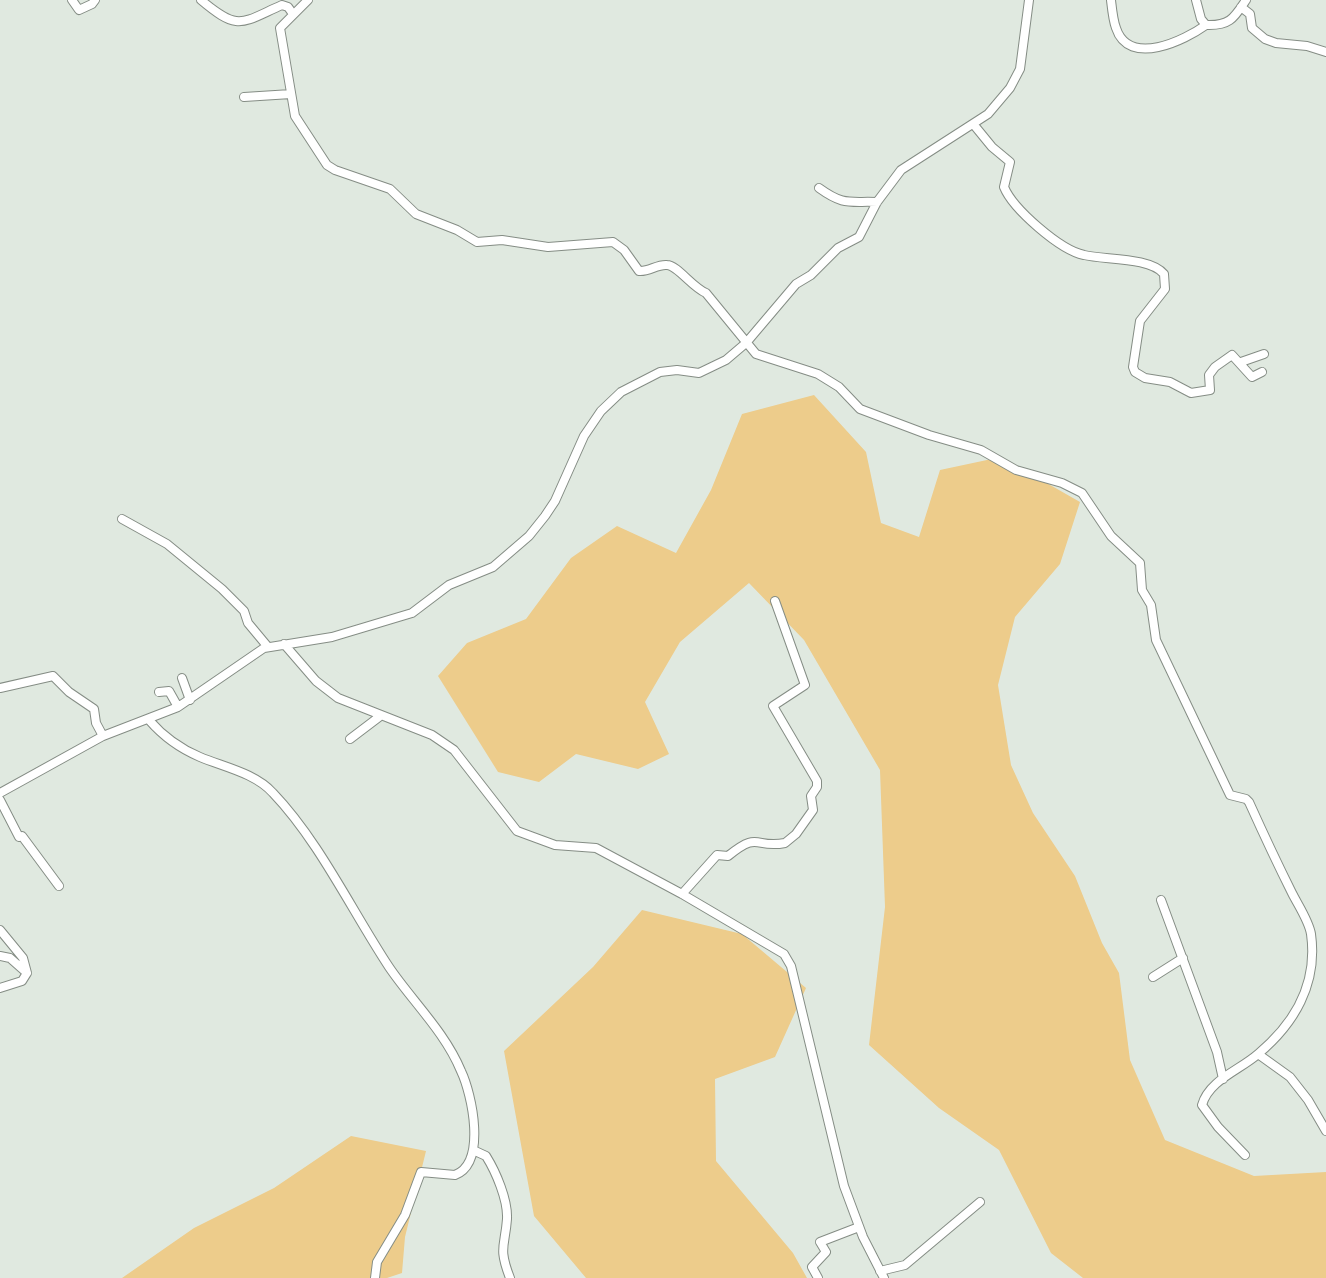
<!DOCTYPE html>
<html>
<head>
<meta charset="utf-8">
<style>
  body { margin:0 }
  canvas { display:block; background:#e0e9e0 }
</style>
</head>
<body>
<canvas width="1326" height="1278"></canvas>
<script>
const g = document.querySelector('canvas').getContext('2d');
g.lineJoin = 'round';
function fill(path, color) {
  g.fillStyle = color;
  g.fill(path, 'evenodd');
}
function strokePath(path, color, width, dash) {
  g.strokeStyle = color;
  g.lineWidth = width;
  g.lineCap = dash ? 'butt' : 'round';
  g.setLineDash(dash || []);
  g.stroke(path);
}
fill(new Path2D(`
  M814 395 866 452 881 523 919 537 940 470 1001 457 1080 502 1060 564 1015 617 998 685 1011 765 1033 813 1075 876 1102 943 1119 973 1130 1060 1165 1140 1254 1176 1326 1172V1278H1083L1051 1253 999 1150 939 1108 869 1045 885 907 880 770 804 640 749 583 680 642 645 702 669 754 638 769 576 754 539 782 498 772 438 676 467 643 526 619 571 558 617 526 676 553 711 490 742 414Z
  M642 910 742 934 806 988 775 1057 715 1079 716 1161 793 1253 807 1278H586L534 1216 504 1051 593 967Z
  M351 1136 426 1151 405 1237 402 1273 387 1278H122L194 1228 274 1188Z`), '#edcc8b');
const minor = new Path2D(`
  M72 0 79 10 92 4 95 0
  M201 0C239 32 241 23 282 5L288 7 293 14
  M308 0 280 28 295 116 327 165 335 170 390 189 416 214 457 230 477 242 502 240 548 247 613 242 624 250 639 271C649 272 657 264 667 265 677 265 692 287 706 293L756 354 818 374 839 387 860 409 929 435 981 450 1016 470 1062 483 1082 493 1111 536 1140 563 1142 590 1151 605 1156 640 1230 795 1246 799 1249 802C1263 833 1277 863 1292 893 1298 905 1309 921 1311 934 1318 984 1294 1024 1258 1054 1240 1070 1209 1080 1202 1105L1218 1127 1245 1155
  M1111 0C1112 9 1113 20 1116 28 1129 68 1185 40 1206 25
  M1196 0 1201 19 1206 25C1230 26 1234 18 1246 0
  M1241 7 1250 14 1252 28 1265 39 1276 43 1307 46 1326 52
  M244 97 291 94
  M974 125 992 147 1010 162 1004 187C1013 209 1060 250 1084 255 1105 260 1150 257 1164 274L1165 289 1140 321 1133 367 1135 372 1145 378 1170 382 1191 393 1210 390 1209 375 1215 367 1232 355 1252 377 1262 372
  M819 188C844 206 849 201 877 202
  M1241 362 1264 354
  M122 519 167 544 222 589 244 611 248 623 268 647
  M284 644 316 681 338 698 432 735 454 750 517 831 555 845 596 848 682 894 784 954 791 966 844 1186 863 1237 884 1278
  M182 678 190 700
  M0 688 53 676 69 692 94 709 96 723 103 736
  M159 692 169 691 178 707
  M149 720C162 735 181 749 200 757 224 767 255 773 273 793 319 841 352 911 389 967 412 1001 445 1032 461 1071 472 1094 487 1163 455 1175L421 1172 405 1215 377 1262 375 1278
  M350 739 379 717
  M0 793 103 736 178 707 264 648 332 637 412 613 449 585 493 567 529 536 545 516 555 501 584 436 601 411 621 392 660 372 677 370 699 373 726 360 746 343 796 284 811 275 838 248 859 237 877 202 901 170 988 114 1010 88 1020 69 1029 0
  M0 800 19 837 22 836 59 886
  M682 894 717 855 728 856C760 830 754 849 785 843L796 834 813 810 811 796 817 787V781L773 706 805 685 775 601
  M1161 900 1217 1052 1223 1079
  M0 930 23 958 27 973 22 981 0 988
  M0 956 10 958 27 973
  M1153 977 1183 958
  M1258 1054 1290 1077 1308 1100 1326 1131
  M473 1150 486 1156C496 1172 508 1200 507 1219 505 1247 498 1247 510 1278
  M880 1271 905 1265 980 1202
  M818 1278 812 1267 826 1252 820 1242 859 1227`);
strokePath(minor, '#858d85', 10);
strokePath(minor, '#fff', 8);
</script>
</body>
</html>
